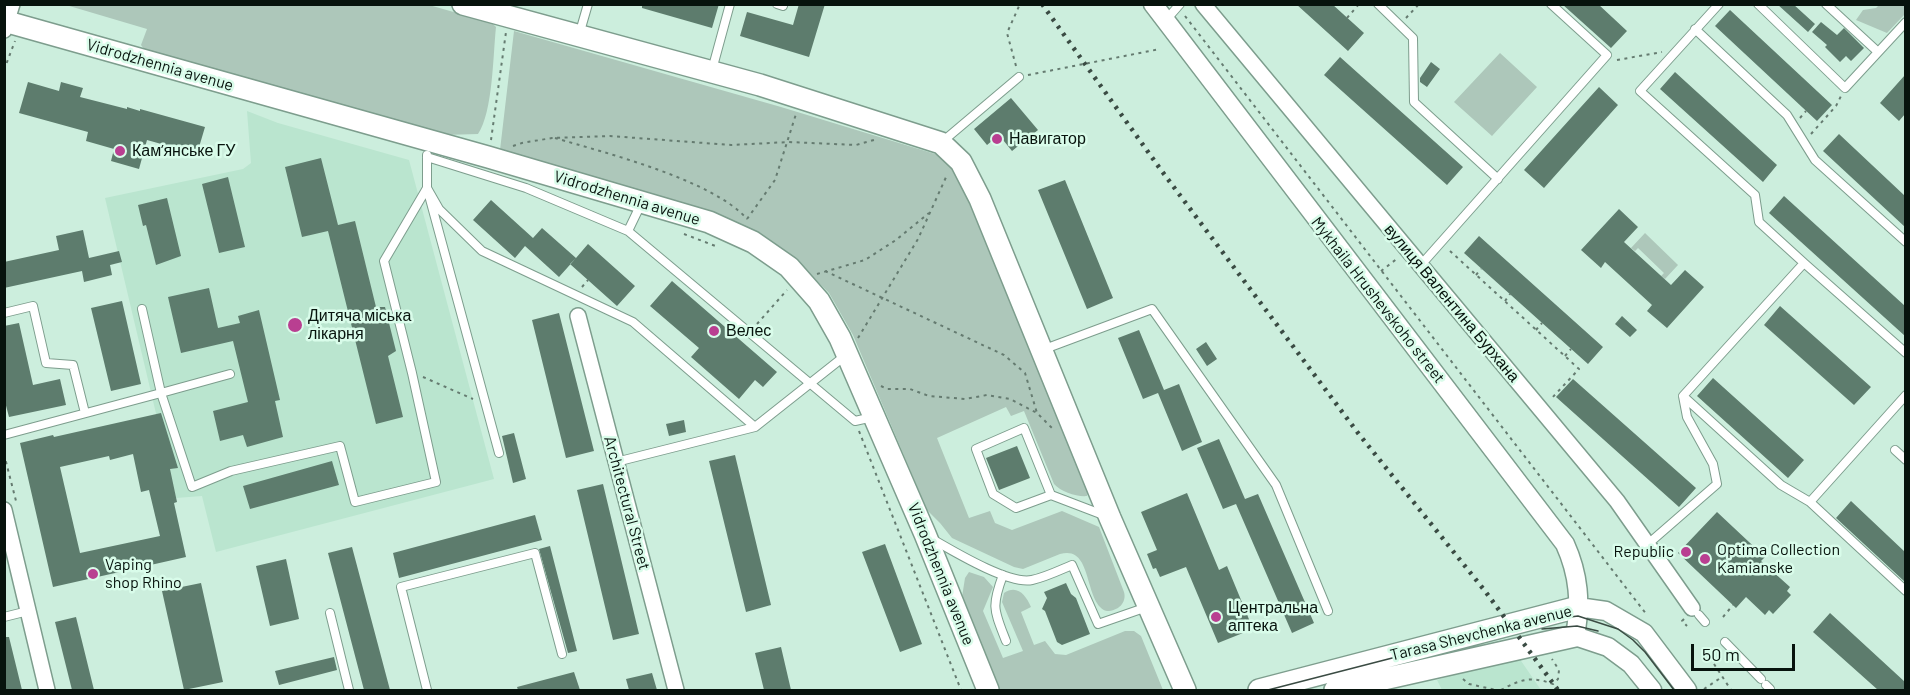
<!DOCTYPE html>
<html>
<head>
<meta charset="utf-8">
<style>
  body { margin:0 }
  #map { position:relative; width:1910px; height:695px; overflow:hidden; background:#ced; font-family:Barlow,sans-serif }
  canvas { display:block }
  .frame { position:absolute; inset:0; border:6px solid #07130d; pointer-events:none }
  .scale { position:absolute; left:1691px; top:644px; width:104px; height:27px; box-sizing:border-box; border:3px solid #07130d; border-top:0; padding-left:8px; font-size:18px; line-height:21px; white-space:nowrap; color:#07130d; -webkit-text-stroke:4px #d9fcea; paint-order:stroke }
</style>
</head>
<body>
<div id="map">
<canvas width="1910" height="695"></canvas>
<div class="frame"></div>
<div class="scale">50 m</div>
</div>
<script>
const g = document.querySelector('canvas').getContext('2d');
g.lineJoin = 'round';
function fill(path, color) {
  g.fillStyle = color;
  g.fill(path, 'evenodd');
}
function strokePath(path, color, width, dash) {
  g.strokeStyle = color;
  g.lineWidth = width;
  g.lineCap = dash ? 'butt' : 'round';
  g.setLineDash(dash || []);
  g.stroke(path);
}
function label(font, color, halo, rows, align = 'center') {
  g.font = font + ' Barlow,sans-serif';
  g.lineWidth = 5;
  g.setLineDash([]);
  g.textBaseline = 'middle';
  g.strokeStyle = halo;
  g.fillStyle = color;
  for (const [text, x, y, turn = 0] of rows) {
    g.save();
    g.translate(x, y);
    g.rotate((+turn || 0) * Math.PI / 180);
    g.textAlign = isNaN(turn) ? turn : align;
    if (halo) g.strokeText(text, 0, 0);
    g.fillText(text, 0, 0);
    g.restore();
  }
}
fill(new Path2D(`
  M247 111 278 123 409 160 494 479 216 552 202 496 176 498 105 198 243 169 251 163Z
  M1517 655 1541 690H1442L1437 680Z`), '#bae5cf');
fill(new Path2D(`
  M66 5H429L492 23 496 27C493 55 493 112 478 134L444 135 144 49 141 45 147 29Z
  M1879 5H1905V14L1887 33 1856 20 1863 10 1876 8Z
  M514 31 781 107 945 157 955 168 1090 489 1087 496C1077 497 1061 492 1054 484L1024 411 1011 416 1006 407 937 438 969 518 990 511 995 523 1012 530 1062 511 1099 527 1124 592C1127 603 1118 611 1107 611 1083 604 1094 544 1060 554L1023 569 1014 567 952 538 940 523 927 510 853 335 829 293 794 258 500 150Z
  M1500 53 1537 87 1492 136 1454 102Z
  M1645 233 1678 265 1665 279 1661 276 1664 273 1638 248 1635 251 1631 248Z
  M969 572 984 577 993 587 983 611 1003 658 1023 651 1002 602 1004 593C1017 584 1026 595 1031 607L1021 612 1034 645 1045 641 1055 654 1066 655 1125 631H1134L1141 636 1163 690H998L962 597 965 578Z`), '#adc7ba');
fill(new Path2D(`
  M642 4H719L712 28 642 8Z
  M799 4H825L809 57 740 36 747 12 793 25Z
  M1296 4H1332L1364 33 1348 51Z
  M1562 4H1598L1627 31 1611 48Z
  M1777 4H1793L1815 24 1808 32Z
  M1730 10 1832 105 1817 121 1715 26Z
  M1821 22 1837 35 1844 28 1864 48 1851 61 1846 56 1840 62 1825 47 1827 45 1812 32Z
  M1340 57 1463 167 1447 185 1324 75Z
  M1431 62 1440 69 1427 87 1420 82V78Z
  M1675 72 1777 165 1763 182 1660 89Z
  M1905 75V114L1899 121 1880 103Z
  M28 82 59 91 61 82 83 88 80 97 127 109V107L140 111V109L205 127 197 154 147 140 139 169 111 161 114 149 86 141 88 132 19 113Z
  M1599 87 1618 105 1544 188 1524 170Z
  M1011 98 1038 130 1012 151 999 135 987 145 974 129Z
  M1839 134 1905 196V227L1823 151Z
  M321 158 338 225 355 221 376 307H385L396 351 388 356 403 417 376 424 328 231 302 237 285 167Z
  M228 177 245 247 219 253 202 184Z
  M1065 180 1113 298 1087 309 1038 190Z
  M1784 196 1905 306V336L1769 213Z
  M167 198 181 256 156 265 146 225 143 226 138 205Z
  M491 200 533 238 542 228 576 258 588 244 635 286 617 306 570 264 576 258 559 277 525 246 515 258 473 220Z
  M1619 209 1638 227 1624 242 1671 285 1685 270 1704 287 1667 328 1647 311 1652 305 1605 262 1601 268 1581 250Z
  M83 230 89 258 119 251 122 262 110 265 112 275 84 282 82 271 4 288V262L59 250 56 236Z
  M1479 236 1603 347 1588 364 1464 253Z
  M672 281 777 372 763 387 755 380 739 399 691 357 699 348 650 306Z
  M209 288 218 328 240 323 238 316 259 310 280 400 275 401 283 437 247 447 243 435 220 441 213 411 248 402 233 341 181 353 168 297Z
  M122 301 141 384 111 391 91 308Z
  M1780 306 1871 387 1854 405 1764 325Z
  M559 313 594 451 566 458 532 320Z
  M1622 316 1637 330 1630 337 1615 324Z
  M19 323 33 385 60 379 66 405 9 417 4 398V326Z
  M1139 330 1164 390 1179 384 1202 442 1182 451 1158 393 1143 399 1118 338Z
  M1206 342 1217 359 1207 366 1196 349Z
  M1713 378 1804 460 1788 478 1697 396Z
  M1573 379 1696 488 1679 507 1556 397Z
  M161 413 178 468 170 469 177 502 174 503 186 557 53 587 20 443 53 435 54 437ZM133 454 141 492 149 490 160 536 80 553 60 467 109 456 110 460Z
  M684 420 686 432 669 436 666 424Z
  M514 433 526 479 513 483 502 436Z
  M1219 439 1245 499 1258 494 1314 623 1292 633 1236 504 1223 509 1197 448Z
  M1017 446 1030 478 999 490 986 458Z
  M735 455 771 605 746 612 709 461Z
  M332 461 339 485 250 509 243 486Z
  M603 484 639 634 613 640 577 490Z
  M1187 493 1219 570 1227 566 1253 629 1218 643 1186 567 1160 577 1156 568 1153 569 1147 554 1157 550 1141 512Z
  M1851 501 1905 552V582L1836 518Z
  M1717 512 1765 557 1761 561 1790 587 1787 591 1791 595 1773 614 1769 610 1765 615 1746 597 1736 608 1678 553Z
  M535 515 542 540 399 578 393 553Z
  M885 544 922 644 900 652 862 552Z
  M550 546 577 651 568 653 539 549Z
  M352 547 390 690H364L328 553Z
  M286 559 299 619 270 626 256 566Z
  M201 583 223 682 184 690 162 591Z
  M1066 583 1071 594 1076 598 1090 634 1062 645 1057 642 1045 611 1042 609 1047 598 1044 592Z
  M1830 613 1905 682V690H1878L1813 632Z
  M76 617 94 690H72L55 622Z
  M4 637H9L22 690H4Z
  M781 647 791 690H764L755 653Z
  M334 657 337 670 279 685 275 671Z
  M574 672 580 690H518L517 687Z
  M652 673 657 690H629L626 679Z`), '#5d7c6d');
const service = new Path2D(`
  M777 4 783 6V4
  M1378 4 1413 38 1414 102 1498 179
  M1758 4 1845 88 1906 22
  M1826 4 1878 52
  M1166 20 1180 4
  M1695 29 1787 115 1815 160 1906 242
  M579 35 588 4
  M712 70 730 4
  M942 142 1019 77
  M427 155V188L439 209 482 251 633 322 755 427
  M427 157 526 188 628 231 855 421 873 417
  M628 231 641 204
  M1804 263 1906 353
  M1420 266 1607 55 1551 4
  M142 309 161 393 230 374
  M4 313 33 306 46 363 73 365 85 413
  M1042 350 1152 309 1276 485 1328 611
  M1906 395 1810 502 1906 591
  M1683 396 1781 485 1810 502
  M4 435 161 393 192 487 231 471 340 446 355 502 436 482 412 373 384 261 427 188 499 453
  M1895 450 1906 460
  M616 462 755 427 846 355
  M1051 495 1024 428 976 449 993 494 1016 508 1051 495 1106 516
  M932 539C953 551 1009 585 1032 580 1046 577 1060 570 1072 565L1098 624 1147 607
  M1648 544 1717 484 1713 464 1687 417 1683 396 1804 263 1759 222 1755 195 1640 91 1719 4
  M1003 575C991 607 994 610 1006 641
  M330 613 349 690
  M1699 615 1705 622
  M4 617 28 611
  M1725 642 1761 679
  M1766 685 1770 689
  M427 690 401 587 535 553 562 654`);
const minor = new Path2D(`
  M1203 4 1617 501 1692 608
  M4 30 12 4
  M578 316 676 690
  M4 510 47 690`);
const tertiary = new Path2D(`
  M1153 4 1565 544C1579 575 1581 603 1575 636L1608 647 1631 664 1652 690
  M1578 607 1606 611 1644 633 1687 690`);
const secondary = new Path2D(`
  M463 4 760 85 941 143 961 162 980 199 1110 518 1185 690
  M4 21 488 157 709 222 753 242 789 267 819 301 840 338 925 534 988 690
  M1259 690 1578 607
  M1335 690 1575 636`);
strokePath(service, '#7d9d8d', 10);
strokePath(minor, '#7d9d8d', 18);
strokePath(tertiary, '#7d9d8d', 21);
strokePath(secondary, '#7d9d8d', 24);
strokePath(new Path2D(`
  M1185 16 1647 615
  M1347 18 1359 4
  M1406 18 1419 4
  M1617 60 1662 52
  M1016 66 1007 33 1020 4
  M4 70 15 41
  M1028 75 1160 49
  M1800 118 1806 111
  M1811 134 1836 106 1841 96
  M555 138C606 153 713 180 747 219
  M491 140 506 32
  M513 146 522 143 552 138 610 136 731 145 789 142 856 145 874 140
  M747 219 775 180 796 114
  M684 234 718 247
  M1450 251 1579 369 1551 399
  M825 271 1004 355 1025 373 1037 413 1054 430
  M1381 271 1398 258
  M817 274 865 260 896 240 929 213
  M1476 275 1481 269
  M582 287 588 280
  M1505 301 1510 294
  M757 324 787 290
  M1536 330 1542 323
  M858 338 918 239 947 175
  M1565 356 1571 349
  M423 377 473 399
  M881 386 887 389H910L929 396 965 399 987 395 1010 399 1037 413
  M859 431 961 690
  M4 454 16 501
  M1723 617 1733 605
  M1684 619 1682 621 1687 626
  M1714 664 1731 690
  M1463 679 1469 684 1496 690
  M1704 689 1722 677
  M1501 690C1521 679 1531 676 1553 684L1558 679 1559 670 1552 659`), '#657b70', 2, [3, 4.5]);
strokePath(service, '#fff', 8);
strokePath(minor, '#fff', 15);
strokePath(tertiary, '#fff', 18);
strokePath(secondary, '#fff', 21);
strokePath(new Path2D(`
  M1542 629 1577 626 1598 631
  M1268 690 1532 622 1578 616 1618 629 1633 640 1645 652 1674 690`), '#3a4b43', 1.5);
strokePath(new Path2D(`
  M1042 4 1161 170 1358 433 1485 591 1558 690`), '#3a4b43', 4.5, [3, 6]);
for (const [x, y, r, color] of [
  [997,139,6,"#b93f91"],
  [120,151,6,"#b93f91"],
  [295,325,8,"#b93f91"],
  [714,331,6,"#b93f91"],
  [1686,552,6,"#b93f91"],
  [1705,559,6,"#b93f91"],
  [93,574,6,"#b93f91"],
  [1216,617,6,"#b93f91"]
]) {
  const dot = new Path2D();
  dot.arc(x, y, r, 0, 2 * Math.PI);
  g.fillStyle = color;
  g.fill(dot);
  strokePath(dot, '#d9fcea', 2);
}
label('16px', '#07130d', '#d9fcea', [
  ["Vidrodzhennia avenue",160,65,16],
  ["Vidrodzhennia avenue",627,198,17],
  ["Mykhaila Hrushevskoho street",1378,300,52],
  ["вулиця Валентина Бурхана",1452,303,50],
  ["Architectural Street",627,503,75],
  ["Vidrodzhennia avenue",941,574,68],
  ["Tarasa Shevchenka avenue",1481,633,-14]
]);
label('16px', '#07130d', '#d9fcea', [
  ["Навигатор",1009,139],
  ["Кам’янське ГУ",132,151],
  ["Дитяча міська",308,316],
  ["лікарня",308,334],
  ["Велес",726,331],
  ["Optima Collection",1717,550],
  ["Kamianske",1717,568],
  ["Republic",1674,552,"right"],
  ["Vaping",105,565],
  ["shop Rhino",105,583],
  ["Центральна",1228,608],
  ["аптека",1228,626]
], 'left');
</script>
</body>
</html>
